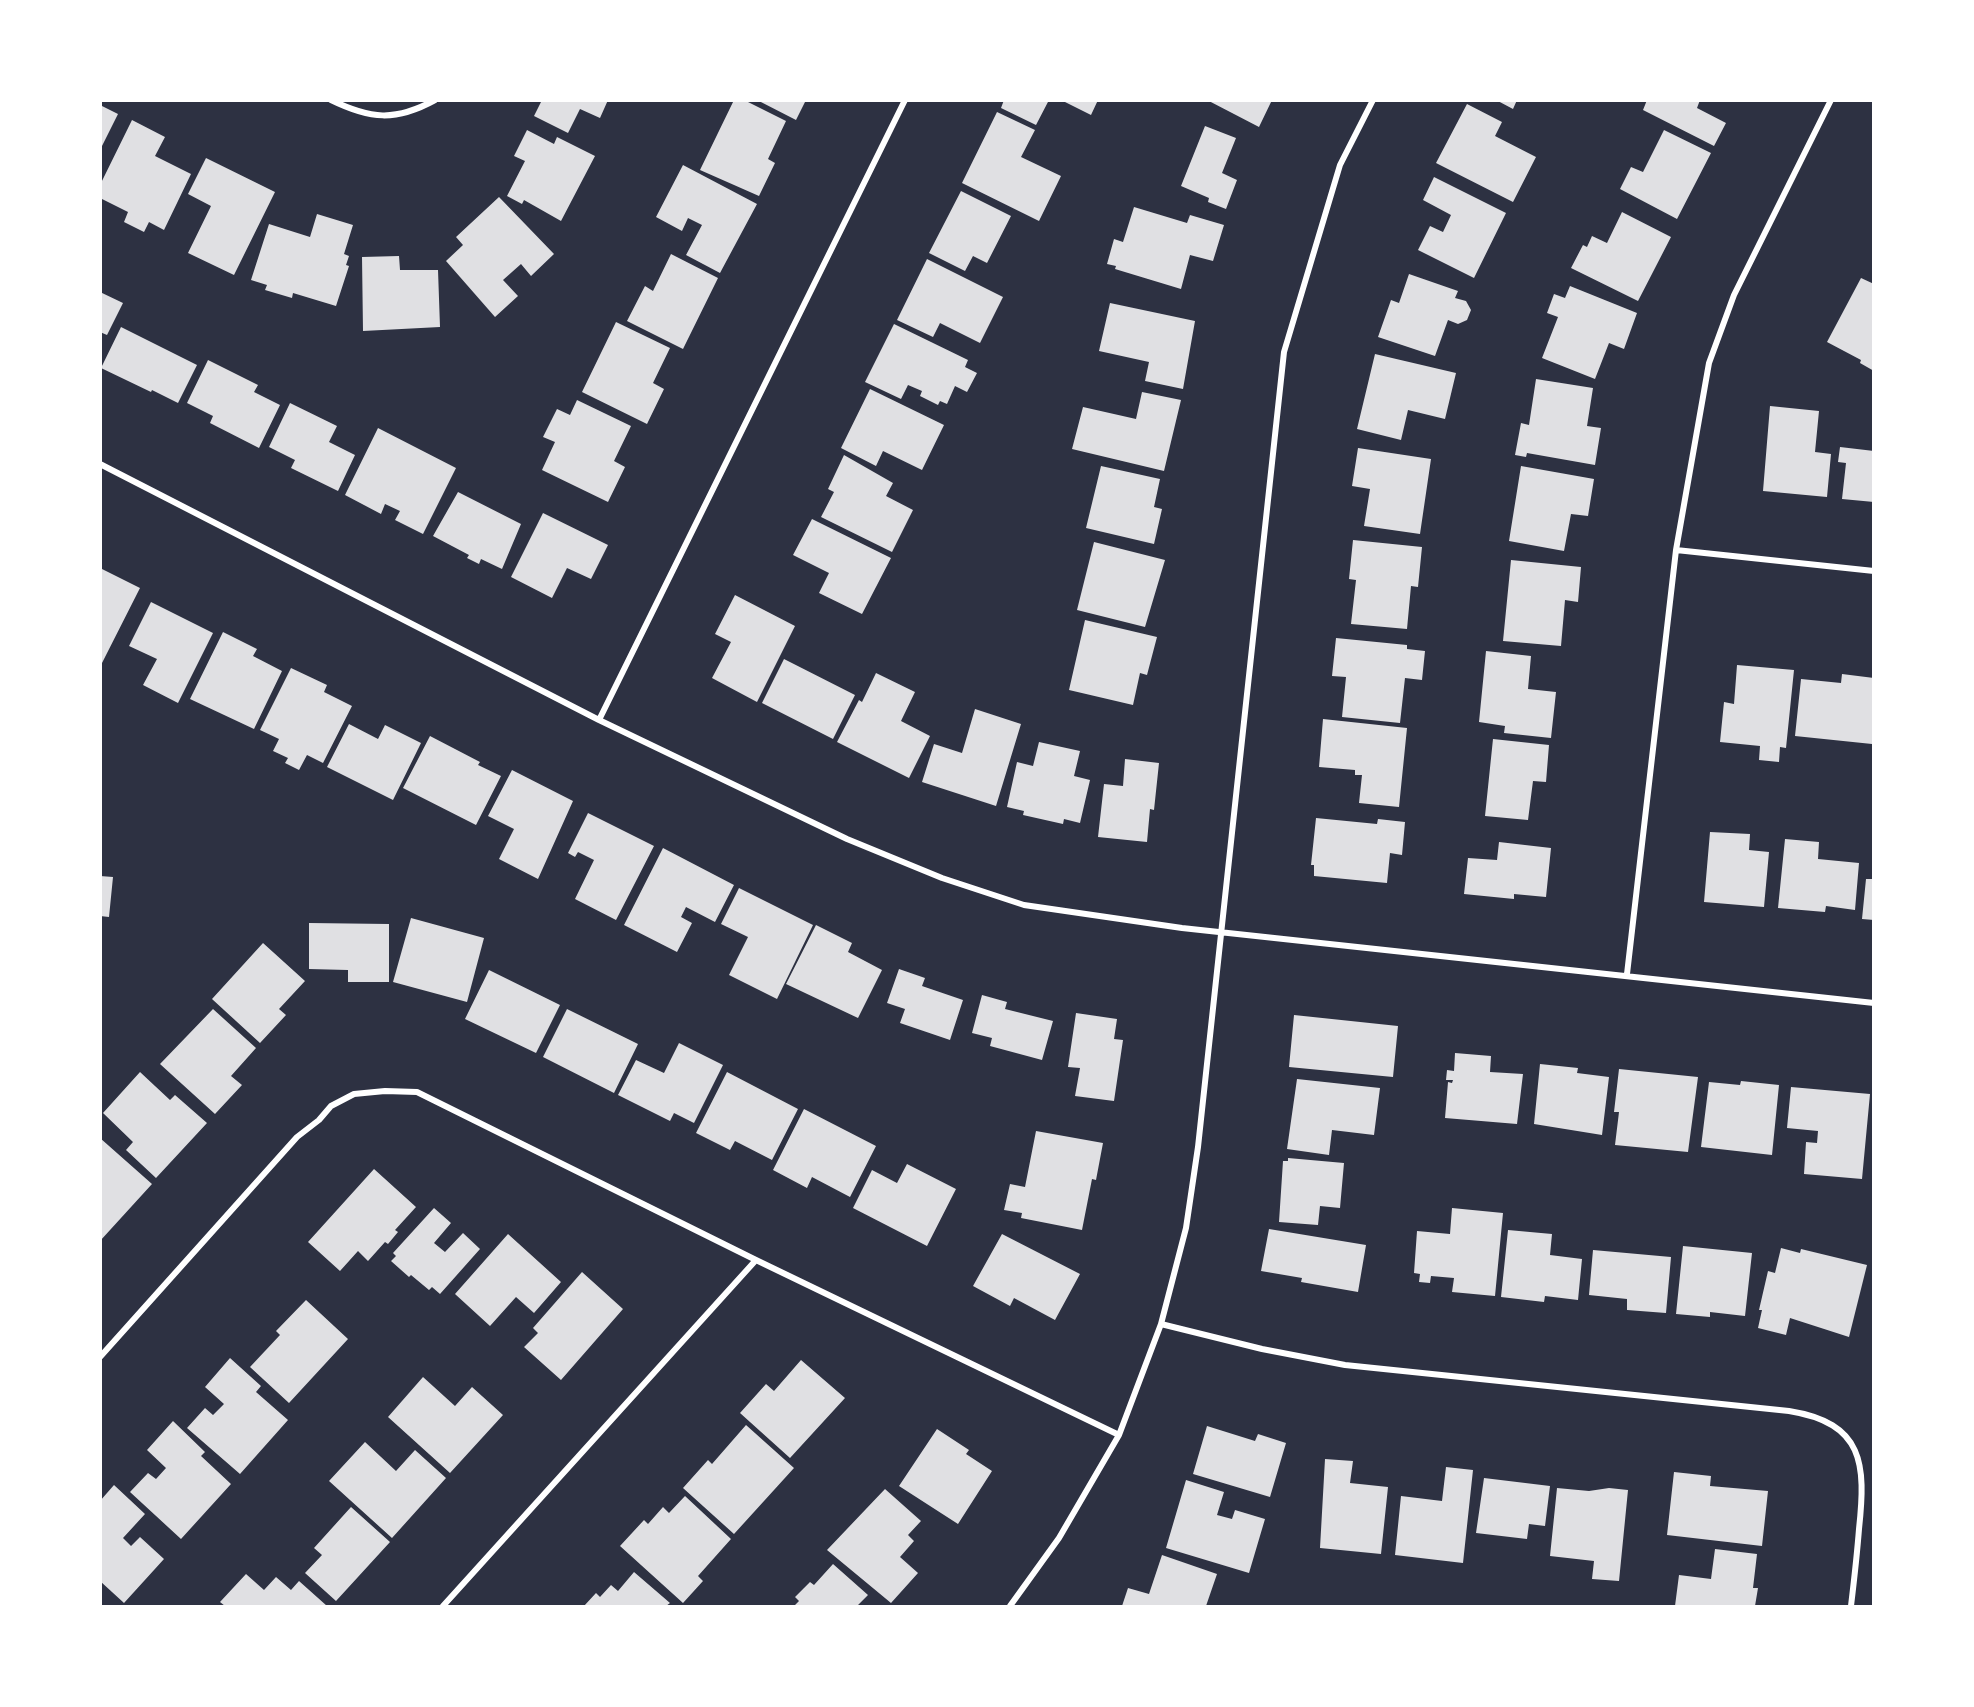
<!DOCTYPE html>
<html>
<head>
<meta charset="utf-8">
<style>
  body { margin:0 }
  #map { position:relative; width:1974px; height:1707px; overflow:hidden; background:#2d3142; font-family:Inter,sans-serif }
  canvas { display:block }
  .frame { position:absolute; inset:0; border:102px solid #fff; pointer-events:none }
</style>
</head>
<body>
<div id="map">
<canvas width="1974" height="1707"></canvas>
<div class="frame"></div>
</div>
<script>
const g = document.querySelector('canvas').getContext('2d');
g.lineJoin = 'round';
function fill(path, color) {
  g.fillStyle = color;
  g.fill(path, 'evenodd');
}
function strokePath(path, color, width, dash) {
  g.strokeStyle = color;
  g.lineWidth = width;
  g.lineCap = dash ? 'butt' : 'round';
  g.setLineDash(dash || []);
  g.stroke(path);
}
fill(new Path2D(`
  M542 100H608L600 118 580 109 568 133 534 116Z
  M734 100H744L786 121 768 159 775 163 759 196 700 170Z
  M757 100H806L796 120Z
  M1004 100H1049L1036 125 1001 108Z
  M1061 100H1098L1091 115Z
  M1207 100H1272L1259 127Z
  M1496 100H1517L1513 109Z
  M1647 100H1700L1697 108 1726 123 1714 146 1643 110Z
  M1467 104 1502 122 1495 136 1536 157 1513 202 1436 163Z
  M100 105 118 114 100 150Z
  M997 112 1035 130 1021 157 1061 176 1039 221 962 183Z
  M132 120 165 137 155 156 191 174 164 230 149 222 144 232 124 222 128 212 100 198V185Z
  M1205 126 1236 138 1222 173 1237 180 1226 209 1208 202 1209 198 1181 186Z
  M527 130 554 144 557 137 595 156 561 221 524 200 522 204 507 196 525 161 514 156Z
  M1664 130 1711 153 1677 219 1620 189 1631 167 1643 172Z
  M206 158 275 192 234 275 188 253 211 206 188 194Z
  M683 165 757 204 720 273 686 255 702 225 688 218 682 231 656 217Z
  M1434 177 1506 213 1474 278 1418 250 1430 226 1443 232 1451 215 1423 200Z
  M961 191 1011 216 987 263 973 256 965 271 929 253Z
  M499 197 554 254 531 276 521 264 503 280 518 296 495 317 446 261 463 245 456 237Z
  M1134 207 1187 223 1190 215 1224 225 1213 261 1190 255 1181 289 1115 269 1116 266 1107 264 1114 239 1123 242Z
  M1622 212 1671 237 1638 301 1571 268 1583 245 1587 247 1592 236 1607 243Z
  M317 214 353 225 344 254 349 256 346 265 349 266 336 306 293 293 292 298 265 290 267 285 251 280 269 224 310 237Z
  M671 254 718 278 683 349 627 321 645 286 653 291Z
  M399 256 400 270H438L440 327 363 331 362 257Z
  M927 259 1003 297 980 343 940 323 933 337 897 320Z
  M1409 274 1458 291 1455 298 1466 301 1471 310 1467 320 1458 324 1448 320 1435 356 1378 337 1391 300 1399 303Z
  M1861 278 1874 284V371L1860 363 1861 360 1827 342Z
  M1570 286 1637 313 1624 349 1609 343 1595 379 1542 358 1558 317 1547 313 1554 294 1565 298Z
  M100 292 123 303 107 335 100 332Z
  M1110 303 1195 321 1183 389 1145 381 1149 362 1099 351Z
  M616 322 670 348 653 383 664 389 647 424 582 392Z
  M894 324 968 360 965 367 977 373 967 392 955 386 947 404 940 401 938 405 920 396 922 391 908 385 901 399 865 382Z
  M121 327 197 365 178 403 152 390 151 392 101 368Z
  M1375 354 1456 373 1445 419 1408 410 1401 440 1357 429Z
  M208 360 258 385 254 392 280 405 259 448 210 423 213 416 187 403Z
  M1536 379 1593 388 1587 426 1601 428 1595 465 1527 453 1526 457 1515 455 1521 423 1529 425Z
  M870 389 944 425 922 470 883 451 876 466 841 448Z
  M1142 392 1181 400 1164 471 1072 449 1083 407 1136 419Z
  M577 400 631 426 614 461 625 467 608 502 542 470 555 442 543 437 557 409 570 415Z
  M290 403 337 426 329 442 355 455 338 491 291 468 295 460 269 447Z
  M1770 406 1819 411 1815 452 1831 454 1827 497 1763 491Z
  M378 428 456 468 423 534 395 520 400 511 385 504 381 514 345 495Z
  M1840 447 1874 451V502L1842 499 1846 463 1838 462Z
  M1358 448 1431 459 1420 534 1364 526 1370 489 1352 486Z
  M844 455 893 483 886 496 913 510 892 552 821 517 834 492 828 489Z
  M1101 466 1160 479 1154 507 1162 509 1154 544 1086 528Z
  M1521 466 1594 479 1588 516 1571 514 1564 551 1509 541Z
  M458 492 521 524 502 569 481 559 479 564 467 558 469 555 433 536Z
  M543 513 608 545 591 579 567 568 552 598 511 577Z
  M812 519 891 558 862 614 819 593 829 573 793 555Z
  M1353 540 1422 547 1418 587 1411 586 1407 629 1351 624 1356 580 1349 579Z
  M1094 542 1165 560 1145 627 1077 610Z
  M1511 560 1581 567 1578 602 1565 600 1561 646 1503 641Z
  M100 568 140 588 102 663 100 662Z
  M735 595 795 626 757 702 712 678 731 642 715 634Z
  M151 602 213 633 178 703 143 685 157 659 129 646Z
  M1085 620 1157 637 1147 675 1140 673 1133 705 1069 690Z
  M223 632 257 649 253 656 282 671 254 729 190 699Z
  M1336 638 1407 645V649L1425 651 1422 680 1405 678 1400 723 1342 717 1346 677 1332 676Z
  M1486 651 1531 656 1528 689 1556 692 1551 738 1504 733 1505 726 1479 722Z
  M784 659 855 695 833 739 762 703Z
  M1737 665 1794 670 1786 748 1780 747 1779 762 1759 760 1760 746 1720 742 1724 702 1734 704Z
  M291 668 327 685 324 692 352 706 323 763 307 755 299 770 285 763 288 758 273 751 279 739 260 730Z
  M876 673 915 692 901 721 930 736 909 778 837 742 859 700 862 702Z
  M1842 674 1874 678 1872 744 1795 736 1801 679 1841 683Z
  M975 709 1021 724 996 806 922 782 934 744 962 753Z
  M1323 719 1407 728 1399 807 1359 803 1362 775H1355V770L1319 767Z
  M349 724 378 739 385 725 421 743 393 800 327 767Z
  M430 736 480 762 478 765 501 776 476 825 403 788Z
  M1493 739 1549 745 1546 782 1533 781 1528 820 1485 816Z
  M1039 742 1080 751 1074 776 1090 780 1080 823 1064 819 1063 824 1023 815 1024 811 1007 807 1017 762 1033 766Z
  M1125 759 1159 763 1154 810 1150 809 1147 842 1098 837 1104 784 1123 786Z
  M512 770 573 801 538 879 499 859 514 829 488 816Z
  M588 813 654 846 616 920 575 899 594 860 578 852 575 857 568 853Z
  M1316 818 1377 824 1378 819 1405 822 1402 855 1390 853 1387 883 1314 876V865H1311Z
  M1710 832 1750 834 1749 850 1769 852 1764 907 1704 902Z
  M1785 839 1819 842 1818 859 1859 863 1855 910 1826 906 1825 912 1778 908Z
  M1499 842 1551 848 1546 897 1514 894V899L1464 894 1468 858 1497 860Z
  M663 848 734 885 715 922 686 907 681 917 692 923 677 952 624 925Z
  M100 876 113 877 109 917 100 916Z
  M1866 879H1874V920L1862 919Z
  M739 888 813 925 777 999 729 975 748 937 721 924Z
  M411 918 484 938 467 1002 393 982Z
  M309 923 389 924V982H348V970L309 969Z
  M816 925 852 943 848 952 882 970 858 1018 786 984Z
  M263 943 305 981 279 1009 286 1015 260 1043 212 999Z
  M899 969 925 978 922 986 963 1000 950 1040 900 1023 905 1009 887 1003Z
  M489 970 560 1005 536 1053 465 1019Z
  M982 995 1007 1002 1005 1009 1053 1021 1042 1060 990 1046 992 1038 972 1033Z
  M213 1009 256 1048 231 1076 242 1085 215 1114 160 1064Z
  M567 1009 638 1044 614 1093 543 1057Z
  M1076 1013 1117 1019 1114 1039 1123 1040 1114 1101 1075 1096 1080 1068 1068 1067Z
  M1294 1015 1398 1026 1393 1077 1289 1067Z
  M679 1043 723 1065 694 1123 674 1113 670 1121 618 1095 636 1060 664 1073Z
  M1455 1053 1491 1056 1490 1072 1523 1074 1517 1124 1445 1118 1448 1082 1452 1083 1453 1080H1446L1447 1070 1454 1071Z
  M1540 1064 1578 1068 1577 1073 1609 1077 1602 1135 1534 1124Z
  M1619 1069 1698 1077 1688 1152 1615 1145 1619 1112H1614Z
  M140 1072 170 1100 175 1095 207 1123 156 1178 126 1150 133 1142 103 1113Z
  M727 1072 798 1109 772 1160 735 1141 730 1150 696 1133Z
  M1297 1079 1380 1088 1374 1135 1332 1130 1329 1155 1287 1149Z
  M1741 1081 1779 1085 1772 1155 1701 1147 1709 1082 1740 1085Z
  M1791 1087 1870 1094 1862 1179 1804 1174 1806 1142 1817 1143 1818 1131 1787 1128Z
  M804 1109 876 1146 850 1197 812 1177 807 1188 773 1170Z
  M1036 1131 1103 1143 1096 1180 1092 1179 1082 1230 1021 1218 1022 1213 1004 1210 1010 1184 1025 1187Z
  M100 1138 152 1184 100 1241Z
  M1288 1158 1344 1163 1340 1208 1320 1206 1318 1225 1279 1222 1283 1161H1288Z
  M907 1164 956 1189 927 1246 853 1208 872 1170 897 1183Z
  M374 1169 416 1207 395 1230 398 1232 388 1244 385 1242 368 1261 358 1251 340 1271 308 1242Z
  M434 1208 451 1223 434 1243 445 1252 463 1233 480 1249 440 1294 432 1287 429 1290 411 1275 409 1277 391 1261 396 1256 393 1253Z
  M1452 1208 1503 1213 1495 1296 1452 1292 1454 1278 1431 1276 1430 1283 1419 1282 1420 1274 1414 1273 1417 1231 1450 1234Z
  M1269 1229 1366 1245 1358 1292 1301 1282 1302 1278 1261 1271Z
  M1508 1230 1552 1234 1550 1255 1582 1259 1578 1300 1545 1296 1544 1302 1501 1297Z
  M508 1234 561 1282 534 1313 516 1297 490 1326 455 1294Z
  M1002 1234 1080 1274 1055 1320 1014 1298 1010 1306 973 1286Z
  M1683 1246 1752 1253 1745 1316 1710 1312V1317L1676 1314Z
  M1781 1248 1800 1253 1801 1249 1867 1265 1849 1337 1790 1318 1786 1335 1758 1328 1762 1310H1759L1768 1271 1775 1273Z
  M1593 1250 1671 1257 1666 1313 1627 1310V1299L1589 1295Z
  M582 1272 623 1309 561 1380 524 1347 538 1333 533 1328Z
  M306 1300 348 1339 289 1403 250 1367 280 1335 276 1331Z
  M230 1358 261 1386 256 1392 288 1420 240 1474 187 1428 205 1408 213 1415 224 1404 205 1387Z
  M801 1360 845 1398 790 1458 740 1413 766 1384 774 1391Z
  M423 1377 455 1406 472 1387 503 1415 450 1473 388 1417Z
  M173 1421 205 1452 201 1456 231 1484 181 1539 130 1492 148 1473 156 1479 166 1468 147 1450Z
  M746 1425 794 1468 734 1534 683 1488 708 1460 712 1464Z
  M1207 1426 1255 1441 1258 1434 1286 1443 1270 1497 1193 1474Z
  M937 1429 969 1450 966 1454 992 1471 958 1524 899 1486Z
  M365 1442 396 1471 415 1450 446 1478 392 1538 329 1481Z
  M1325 1459 1353 1461 1350 1483 1388 1487 1381 1554 1320 1548Z
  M1446 1467 1473 1470 1463 1563 1395 1555 1401 1496 1442 1501Z
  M1674 1472 1711 1476 1710 1486 1768 1491 1762 1546 1667 1535Z
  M1484 1478 1550 1486 1545 1526 1529 1524 1527 1539 1476 1533Z
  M1186 1480 1224 1492 1217 1515 1232 1519 1235 1510 1265 1519 1249 1573 1166 1548Z
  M114 1485 145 1514 123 1538 131 1546 140 1537 164 1559 124 1603 100 1581V1501Z
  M1557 1488 1589 1491 1609 1488 1628 1490 1619 1581 1592 1579 1594 1561 1550 1556Z
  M885 1489 921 1521 908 1535 914 1541 900 1557 918 1573 891 1603 827 1550Z
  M685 1496 731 1539 698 1576 703 1581 683 1603 620 1546 644 1520 648 1524 663 1507 669 1513Z
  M351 1507 390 1542 336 1601 305 1573 322 1555 314 1548Z
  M1715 1549 1757 1554 1753 1588H1758L1755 1606H1675L1679 1575 1711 1579Z
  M1162 1555 1217 1574 1206 1606H1122L1128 1588 1149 1594Z
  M833 1564 868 1595 857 1606H794L799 1601 795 1597 810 1582 814 1585Z
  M634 1572 670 1603 666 1606H584L596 1593 600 1597 611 1585 618 1591Z
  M246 1574 264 1590 276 1577 291 1590 299 1581 327 1606H225L220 1602Z`), '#e0e0e3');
strokePath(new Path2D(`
  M331 100C370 119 395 122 435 100
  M100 464 599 720 847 839 942 878 1024 905 1182 928 1874 1003
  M1676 550 1874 571
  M599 720 905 100
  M1627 974 1676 550 1709 363 1734 295 1831 100
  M1161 1324 1262 1349 1345 1365 1789 1411C1864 1423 1866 1464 1859 1529 1857 1555 1854 1581 1851 1606
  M100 1357 297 1137 319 1120 331 1106 354 1094 385 1091 417 1092 756 1260 1119 1435
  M443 1606 756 1260
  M1010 1606 1059 1538 1119 1435 1161 1324 1186 1228 1198 1147 1284 352 1340 165 1373 100`), '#fff', 6);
</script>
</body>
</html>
